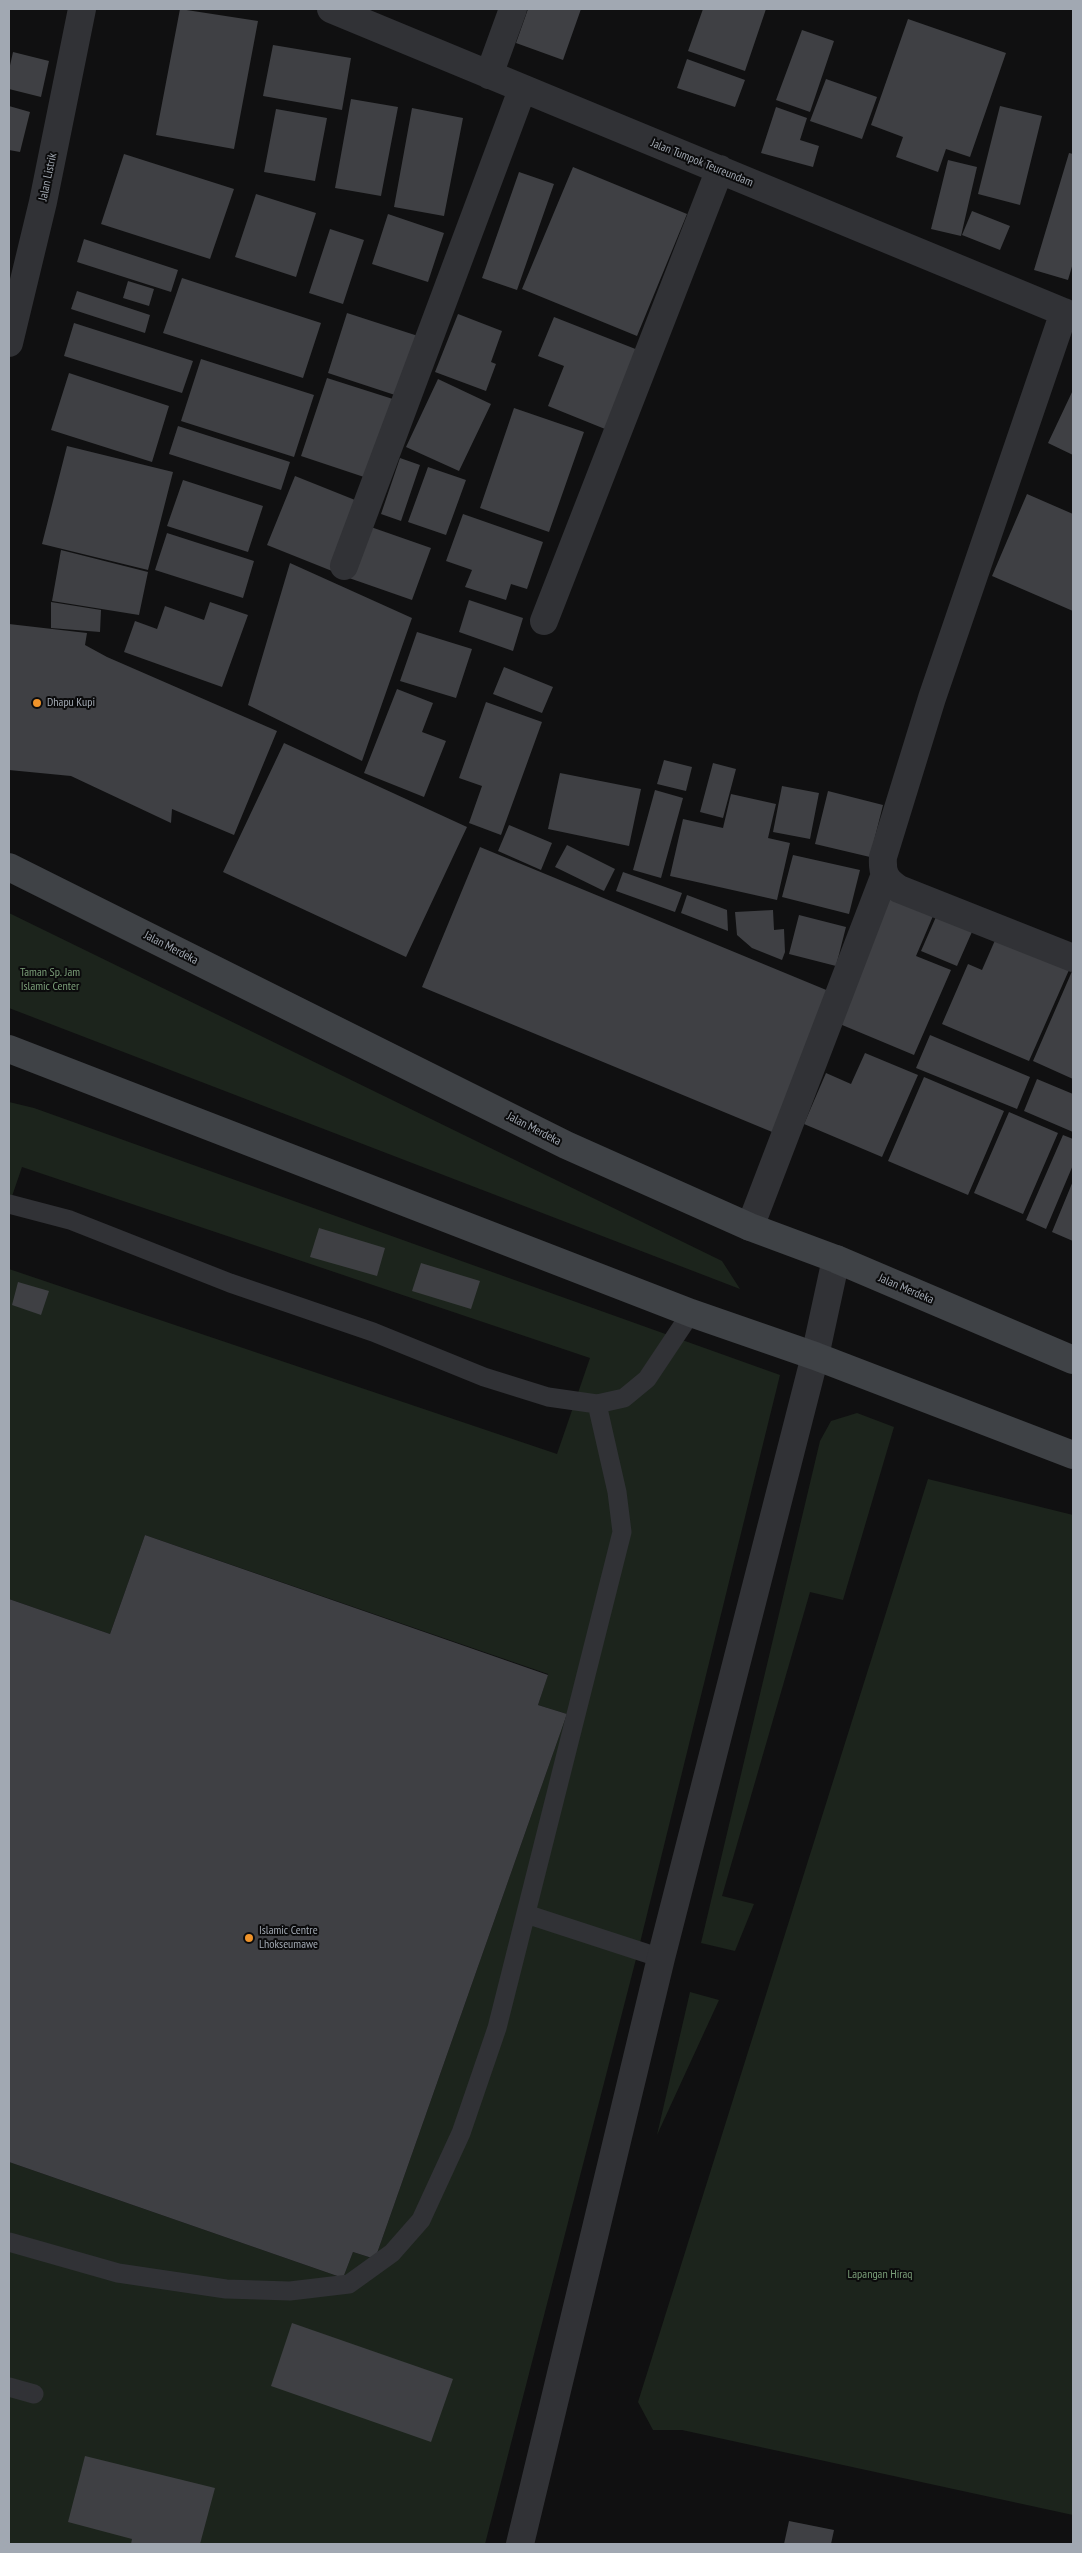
<!DOCTYPE html>
<html>
<head>
<meta charset="utf-8">
<style>
  body { margin:0 }
  #map { position:relative; width:1082px; height:2553px; overflow:hidden; background:#101011; font-family:"PT Sans Narrow",sans-serif }
  canvas { display:block }
  .frame { position:absolute; inset:0; border:10px solid #a1a8b2; pointer-events:none }
</style>
</head>
<body>
<div id="map">
<canvas width="1082" height="2553"></canvas>
<div class="frame"></div>
</div>
<script>
const g = document.querySelector('canvas').getContext('2d');
g.lineJoin = 'round';
function fill(path, color) {
  g.fillStyle = color;
  g.fill(path, 'evenodd');
}
function strokePath(path, color, width, dash) {
  g.strokeStyle = color;
  g.lineWidth = width;
  g.lineCap = dash ? 'butt' : 'round';
  g.setLineDash(dash || []);
  g.stroke(path);
}
function label(font, color, halo, rows, align = 'center') {
  g.font = font + ' "PT Sans Narrow",sans-serif';
  g.lineWidth = 4;
  g.setLineDash([]);
  g.textBaseline = 'middle';
  g.strokeStyle = halo;
  g.fillStyle = color;
  for (const [text, x, y, turn = 0] of rows) {
    g.save();
    g.translate(x, y);
    g.rotate((+turn || 0) * Math.PI / 180);
    g.textAlign = isNaN(turn) ? turn : align;
    if (halo) g.strokeText(text, 0, 0);
    g.fillText(text, 0, 0);
    g.restore();
  }
}
fill(new Path2D(`
  M9 913 722 1261 740 1289 9 1008Z
  M9 1102 34 1108 780 1375 636 1959 485 2544H9V2162L343 2278 353 2252 375 2259 567 1714 538 1705 548 1674 145 1535 110 1634 9 1599V1269L557 1454 590 1358 22 1167 9 1205Z
  M857 1413 894 1427 843 1600 810 1592 722 1896 754 1904 735 1951 701 1943 820 1441 831 1421Z
  M928 1479 1073 1515V2515L682 2430H653L638 2402Z
  M690 1992 719 2000 657 2135Z`), '#1c241c');
fill(new Path2D(`
  M180 9 258 21 234 149 156 135Z
  M528 9H581L563 60 516 43Z
  M703 9H766L745 71 688 51Z
  M908 19 1006 53 970 157 946 149 938 172 896 157 903 137 871 125Z
  M802 30 834 41 810 112 776 100Z
  M273 45 351 58 342 110 263 96Z
  M13 52 49 61 41 97 9 89V70Z
  M687 59 745 80 735 107 677 88Z
  M826 79 877 97 862 139 810 121Z
  M351 99 398 107 381 196 335 188Z
  M9 106 30 112 20 152 9 150Z
  M1000 106 1042 116 1020 205 978 194Z
  M776 107 807 118 800 140 819 146 813 167 761 153Z
  M412 108 463 118 444 216 394 207Z
  M276 109 327 118 315 181 264 172Z
  M1069 153 1073 154V263L1068 280 1034 270Z
  M124 154 234 189 210 259 101 224Z
  M948 160 977 167 961 236 931 229Z
  M573 167 687 214 637 336 522 289Z
  M519 172 554 184 517 290 482 278Z
  M256 194 316 213 296 277 235 257Z
  M972 211 1010 226 1000 250 962 235Z
  M388 214 444 233 428 282 372 264Z
  M330 229 364 240 343 304 309 293Z
  M84 239 178 270 171 292 77 262Z
  M182 278 321 323 303 378 163 333Z
  M128 281 154 289 149 306 123 298Z
  M77 291 150 315 145 333 71 309Z
  M347 313 418 336 398 396 328 373Z
  M458 314 502 331 491 362 496 364 486 391 435 372Z
  M554 317 638 350 605 429 548 406 564 366 538 356Z
  M74 323 193 361 182 393 64 356Z
  M201 359 314 395 294 457 181 421Z
  M69 373 169 406 152 462 51 430Z
  M327 378 396 400 370 479 301 456Z
  M438 379 491 404 459 471 406 447Z
  M1073 390V455L1048 443Z
  M514 408 584 432 549 532 480 508Z
  M178 426 290 462 281 490 169 454Z
  M67 446 173 472 148 570 42 544Z
  M400 458 420 465 401 521 381 514Z
  M428 467 466 480 446 535 408 522Z
  M295 476 360 502 332 571 267 545Z
  M183 480 263 506 248 552 167 526Z
  M1027 494 1073 514V611L992 576Z
  M463 514 543 542 527 589 511 584 506 600 465 587 472 570 446 561Z
  M368 526 431 548 412 600 349 578Z
  M167 533 254 561 243 598 155 570Z
  M61 550 148 572 139 615 52 601Z
  M290 563 412 618 362 761 248 705Z
  M469 600 523 618 513 651 459 632Z
  M51 602 101 610 100 632 51 628Z
  M210 602 248 615 222 687 124 652 135 621 157 629 165 606 204 620Z
  M9 624 87 633 85 645 107 657 277 731 234 835 172 809 171 823 71 776 9 770Z
  M417 632 472 649 456 698 400 681Z
  M504 667 553 687 542 713 493 694Z
  M397 689 433 703 422 732 446 741 424 797 364 773Z
  M486 702 542 722 501 835 469 823 482 786 459 778Z
  M284 743 467 827 406 957 223 872Z
  M664 760 692 767 686 791 657 784Z
  M713 763 736 769 723 818 700 812Z
  M560 773 641 789 629 846 548 829Z
  M782 786 819 793 810 839 773 832Z
  M655 790 683 798 661 878 633 870Z
  M828 791 883 805 870 857 815 844Z
  M731 794 776 804 768 838 790 843 777 900 670 876 683 819 723 828Z
  M509 825 552 843 541 870 498 851Z
  M567 845 615 869 604 891 555 867Z
  M480 847 836 994 777 1134 422 987Z
  M793 855 860 870 849 914 782 897Z
  M623 872 682 893 675 912 616 891Z
  M687 895 727 910 728 931 681 913Z
  M889 897 933 916 916 956 951 970 914 1055 835 1022Z
  M773 910 774 930 784 929 785 952 782 960 752 948 737 935 735 912Z
  M939 910 975 925 957 966 921 951Z
  M799 915 846 927 836 966 789 954Z
  M996 938 1069 970 1029 1061 942 1024 968 964 982 970Z
  M1073 969V1079L1033 1061Z
  M930 1035 1030 1077 1017 1109 916 1068Z
  M865 1053 918 1075 882 1157 804 1124 826 1073 851 1084Z
  M924 1077 1004 1111 968 1195 888 1161Z
  M1037 1079 1073 1094V1132L1024 1111Z
  M1009 1112 1058 1133 1023 1214 974 1193Z
  M1063 1135 1073 1139V1165L1046 1229 1026 1220Z
  M1073 1181V1241L1052 1232Z
  M319 1228 385 1248 377 1276 310 1257Z
  M421 1263 480 1281 471 1309 412 1291Z
  M18 1282 49 1291 41 1315 12 1305Z
  M145 1535 548 1675 538 1705 567 1714 375 2259 353 2252 343 2278 9 2162V1599L110 1634Z
  M292 2323 453 2379 431 2442 271 2386Z
  M85 2456 215 2488 200 2544H131L132 2539 68 2522Z
  M789 2521 834 2530 831 2544H784Z`), '#3f4044');
strokePath(new Path2D(`
  M9 1204 70 1220 230 1283 373 1332 484 1377 548 1397 597 1404 624 1398 647 1379 691 1313
  M526 1914 661 1958
  M9 2242 118 2273 226 2289 290 2291 349 2284 392 2253 421 2220 461 2133 497 2028 622 1532 617 1492 597 1404
  M9 2387 34 2394`), '#313236', 19);
strokePath(new Path2D(`
  M331 9 1073 316
  M489 75 513 9
  M1064 312 932 698 883 857C882 873 885 880 899 889L1073 958
  M9 343 43 202 82 9
  M344 566 522 90
  M544 621 720 169
  M750 1227 884 877
  M520 2544 661 1958 815 1356 836 1259`), '#313236', 28);
strokePath(new Path2D(`
  M9 867 566 1145 750 1227 836 1259 1073 1360
  M9 1049 691 1313 815 1356 1073 1455`), '#3f4246', 28);
for (const [x, y, r, color] of [
  [37,703,5,"#ef932a"],
  [249,1938,5,"#ef932a"]
]) {
  const dot = new Path2D();
  dot.arc(x, y, r, 0, 2 * Math.PI);
  g.fillStyle = color;
  g.fill(dot);
  strokePath(dot, '#0b0b0c', 2);
}
label('12px', '#a1a8b2', '#0b0b0c', [
  ["Jalan Tumpok Teureundam",702,163,22],
  ["Jalan Listrik",48,177,-78],
  ["Jalan Merdeka",171,948,27],
  ["Jalan Merdeka",534,1129,27],
  ["Jalan Merdeka",906,1289,23]
]);
label('12px', '#a1a8b2', '#0b0b0c', [
  ["Dhapu Kupi",47,703],
  ["Islamic Centre",259,1931],
  ["Lhokseumawe",259,1945]
], 'left');
label('12px', '#7a9d78', '#0b0b0c', [
  ["Taman Sp. Jam",50,973],
  ["Islamic Center",50,987],
  ["Lapangan Hiraq",880,2275]
]);
</script>
</body>
</html>
